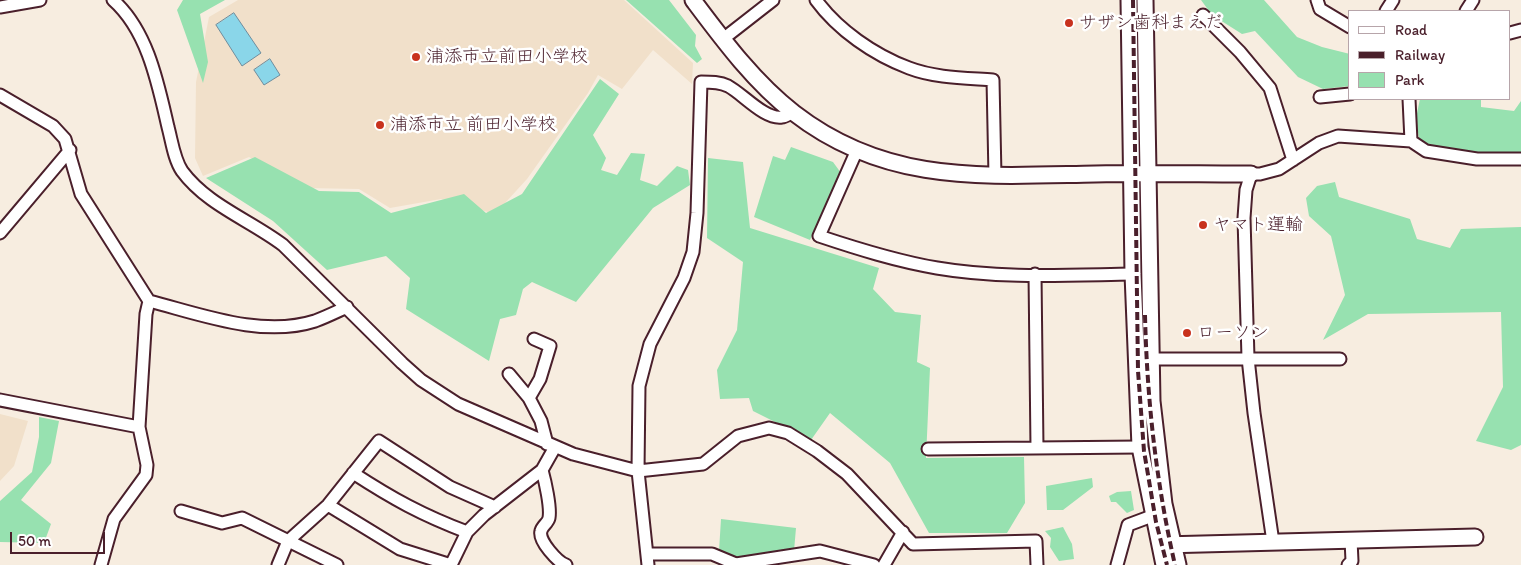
<!DOCTYPE html>
<html>
<head>
<meta charset="utf-8">
<style>
  body { margin:0 }
  #map { position:relative; width:1521px; height:565px; overflow:hidden; background:#f7ede0; font-family:Itim,sans-serif }
  canvas { display:block }
  .legend { position:absolute; left:1348px; top:10px; width:162px; height:90px; box-sizing:border-box; background:#fff; border:1px solid #b7a5aa; margin:0; padding:6px 9px; list-style:none; font-size:15px; color:#4a1f2b }
  .legend li { display:flex; align-items:center; gap:10px; height:25px }
  .legend b { width:25px; border:1px solid #b7a5aa }
  .scale { position:absolute; left:10px; top:532px; width:95px; height:22px; box-sizing:border-box; border:2px solid #4a1f2b; border-top:0; padding-left:6px; font-size:15px; line-height:18px; white-space:nowrap; color:#4a1f2b; -webkit-text-stroke:4px #fff; paint-order:stroke }
</style>
</head>
<body>
<div id="map">
<canvas width="1521" height="565"></canvas>
<ul class="legend">
<li><b style="height:6px;background:#fff"></b>Road</li>
<li><b style="height:6px;background:#4a1f2b"></b>Railway</li>
<li><b style="height:14px;background:#97e1b0"></b>Park</li>
</ul>
<div class="scale">50 m</div>
</div>
<script>
const g = document.querySelector('canvas').getContext('2d');
g.lineJoin = 'round';
function fill(path, color) {
  g.fillStyle = color;
  g.fill(path, 'evenodd');
}
function strokePath(path, color, width, dash) {
  g.strokeStyle = color;
  g.lineWidth = width;
  g.lineCap = dash ? 'butt' : 'round';
  g.setLineDash(dash || []);
  g.stroke(path);
}
function label(font, color, halo, rows, align = 'center') {
  g.font = font + ' Itim,"Klee One",sans-serif';
  g.lineWidth = 5;
  g.setLineDash([]);
  g.textBaseline = 'middle';
  g.strokeStyle = halo;
  g.fillStyle = color;
  for (const [text, x, y, turn = 0] of rows) {
    g.save();
    g.translate(x, y);
    g.rotate((+turn || 0) * Math.PI / 180);
    g.textAlign = isNaN(turn) ? turn : align;
    if (halo) g.strokeText(text, 0, 0);
    g.fillText(text, 0, 0);
    g.restore();
  }
}
fill(new Path2D(`
  M238 0H624L693 63 692 84 653 50 622 89 598 75 588 93 527 179 495 214 441 199 390 208 359 189 306 188 249 157 203 176 195 158 196 82 209 17Z
  M0 414 28 421 14 466 0 481Z`), '#f1e0ca');
fill(new Path2D(`
  M183 0H225L200 14 208 62 203 83 177 10Z
  M626 0H669L696 35 695 46 702 59 697 63Z
  M1201 0H1264L1297 37 1322 47 1350 54V86L1323 89 1298 77 1255 31 1242 34 1212 15Z
  M600 79 619 94 593 135 606 158 601 170 617 175 631 153 645 154 640 180 657 186 677 166 688 170 690 185 653 208 576 302 532 282 523 289 516 315 500 319 489 361 406 309 410 278 386 256 327 270 273 221 206 178 255 157 319 191 359 192 391 213 464 194 486 213 522 194Z
  M1420 99H1481V107L1514 111 1521 101V154L1481 153 1433 148 1419 139 1416 118Z
  M791 147 833 162 841 173 810 240 754 217 773 156 785 160Z
  M708 158 743 162 750 228 879 268 873 289 895 312 921 315 917 362 930 368 926 458 1024 457 1025 503 1007 533H929L890 463 830 413 811 440 753 411 749 398 720 399 717 370 737 330 743 262 707 238Z
  M1335 182 1339 197 1410 219 1417 239 1450 248 1461 229 1521 227V445L1511 450 1476 441 1503 387 1501 312 1368 314 1323 340 1345 295 1331 236 1309 216 1306 198 1317 186Z
  M39 417 59 421 51 463 21 500 51 524 44 543 0 542V501L32 472 39 437Z
  M1092 478 1093 487 1063 510H1047L1046 486Z
  M1131 491 1134 510 1127 513 1116 502H1111L1109 496 1117 492Z
  M721 519 796 528 794 551 734 560 719 551Z
  M1063 527 1072 544 1074 559 1059 561 1050 547 1051 538 1045 531Z`), '#97e1b0');
const water = new Path2D(`
  M234 13 261 53 242 66 216 25Z
  M270 59 280 75 264 85 254 70Z`);
fill(water, '#8ad6e9');
strokePath(water, '#708d9d', 1);
const minor = new Path2D(`
  M113 0C148 31 158 84 168 127 172 142 174 159 182 171 207 205 250 220 283 245L402 363 421 380 458 404 573 454 638 471 703 464 738 436 769 428 788 433 817 451 847 474 913 544 1036 541 1037 565
  M816 0C838 30 874 55 909 68 935 78 966 78 993 80L995 176
  M1317 0 1320 9 1350 27
  M0 7 40 0
  M1386 11 1393 0
  M1466 11 1473 0
  M1203 15 1240 52 1270 88 1293 160
  M1510 33 1521 30
  M723 39 773 0
  M0 95 53 126 65 139 81 194 149 301 146 314 139 427 147 465 146 475 114 519 101 565
  M1320 97 1350 94
  M1409 99 1411 141
  M857 150 819 236C858 249 896 261 937 268 1001 279 1068 275 1133 274
  M0 233 70 150
  M1035 274 1037 448
  M149 301C200 314 262 338 315 321 326 317 336 312 347 307
  M534 339 550 346 540 379 529 398 541 421 547 444
  M1149 359H1340
  M509 374 529 398
  M0 400 139 427
  M928 449 1140 447
  M542 470C545 481 551 507 549 518 548 523 542 526 541 531 538 541 558 562 566 565
  M353 473C393 499 422 515 467 532
  M328 505 400 549 451 565
  M181 511 222 523 242 518 337 565
  M1273 542 1254 413 1248 358 1244 218 1246 190 1251 174H1260L1279 169 1319 143 1338 136 1411 141 1426 151 1477 159H1521
  M647 554H712L736 564 820 551 874 565
  M278 565 288 541 328 505 379 441 450 487 495 507
  M451 565 467 532 484 515 542 470 555 447
  M648 565 638 471 639 386 650 344 684 278 693 252 697 213 701 82C711 82 720 82 728 86 743 94 765 120 782 117 786 117 790 113 793 112
  M884 565 903 532
  M1117 565 1128 525 1152 516
  M1348 565 1352 561 1351 540`);
const tertiary = new Path2D(`
  M693 0C723 40 754 82 794 113 887 185 984 176 1095 174 1147 173 1199 174 1251 174
  M1129 0 1133 274 1140 447 1164 565
  M1145 0 1152 401 1164 504 1178 565
  M1163 545 1475 537`);
strokePath(minor, '#4a1f2b', 15);
strokePath(tertiary, '#4a1f2b', 19);
strokePath(minor, '#fff', 11);
strokePath(tertiary, '#fff', 15);
strokePath(new Path2D(`
  M1133 0 1138 371 1144 451 1156 522 1167 565
  M1145 315C1147 400 1156 482 1175 565`), '#4a1f2b', 4, [8, 4]);
for (const [x, y, r, color] of [
  [1069,23,5,"#c8321e"],
  [416,57,5,"#c8321e"],
  [380,125,5,"#c8321e"],
  [1203,225,5,"#c8321e"],
  [1187,333,5,"#c8321e"]
]) {
  const dot = new Path2D();
  dot.arc(x, y, r, 0, 2 * Math.PI);
  g.fillStyle = color;
  g.fill(dot);
  strokePath(dot, '#fff', 2);
}
label('18px', '#4a1f2b', '#fff', [
  ["サザン歯科まえだ",1079,23],
  ["浦添市立前田小学校",426,57],
  ["浦添市立 前田小学校",390,125],
  ["ヤマト運輸",1213,225],
  ["ローソン",1197,333]
], 'left');
</script>
</body>
</html>
